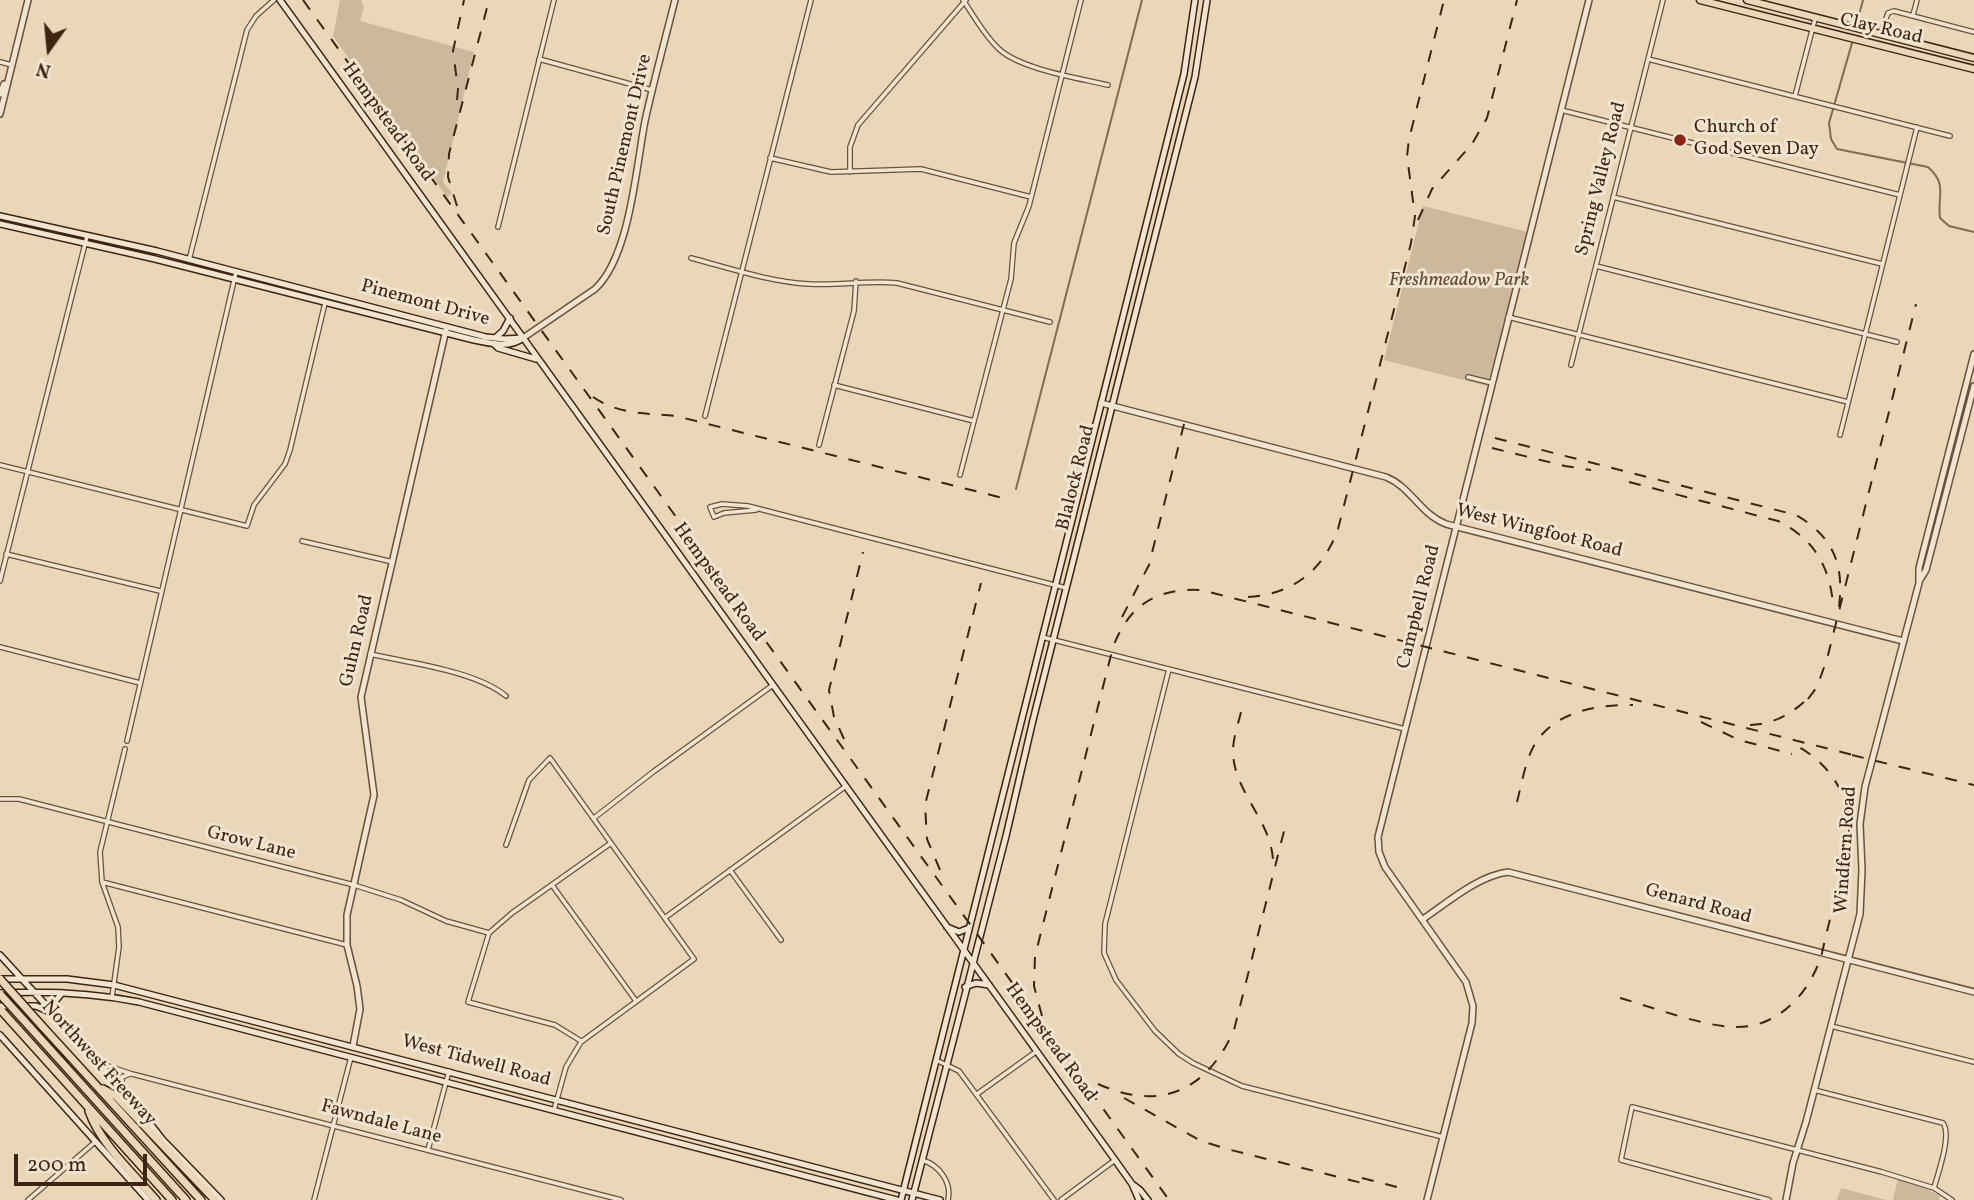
<!DOCTYPE html>
<html>
<head>
<meta charset="utf-8">
<style>
  body { margin:0 }
  #map { position:relative; width:1974px; height:1200px; overflow:hidden; background:#e9d7b8; font-family:Vollkorn,serif }
  canvas { display:block }
  .north { position:absolute; left:14px; top:14px; width:70px; height:70px; -webkit-text-stroke:5px #f1e5d1; paint-order:stroke; rotate:195deg; font-size:19px; font-weight:700; line-height:28px; text-align:center; color:#3e2412 }
  .north::after { content:''; display:block; margin:auto; width:24px; height:32px; background:#3e2412; clip-path:polygon(50% 0,100% 100%,50% 72%,0 100%) }
  .scale { position:absolute; left:14px; top:1154px; width:133px; height:32px; box-sizing:border-box; border:4px solid #3e2412; border-top:0; padding-left:9px; font-size:21px; line-height:24px; white-space:nowrap; color:#3e2412; -webkit-text-stroke:5px #f1e5d1; paint-order:stroke }
</style>
</head>
<body>
<div id="map">
<canvas width="1974" height="1200"></canvas>
<div class="north">N</div>
<div class="scale">200 m</div>
</div>
<script>
const g = document.querySelector('canvas').getContext('2d');
g.lineJoin = 'round';
function fill(path, color) {
  g.fillStyle = color;
  g.fill(path, 'evenodd');
}
function strokePath(path, color, width, dash) {
  g.strokeStyle = color;
  g.lineWidth = width;
  g.lineCap = dash ? 'butt' : 'round';
  g.setLineDash(dash || []);
  g.stroke(path);
}
function label(font, color, halo, rows, align = 'center') {
  g.font = font + ' Vollkorn,serif';
  g.lineWidth = 6;
  g.setLineDash([]);
  g.textBaseline = 'middle';
  g.strokeStyle = halo;
  g.fillStyle = color;
  for (const [text, x, y, turn = 0] of rows) {
    g.save();
    g.translate(x, y);
    g.rotate((+turn || 0) * Math.PI / 180);
    g.textAlign = isNaN(turn) ? turn : align;
    if (halo) g.strokeText(text, 0, 0);
    g.fillText(text, 0, 0);
    g.restore();
  }
}
fill(new Path2D(`
  M340 0H361L364 7 360 21 474 52 443 182 452 193 447 197 333 36Z
  M1423 206 1528 232 1487 386 1384 360Z
  M1898 1178 1927 1189 1940 1196 1939 1200H1893Z
  M1841 1188 1886 1200H1837Z`), '#ccb99c');
strokePath(new Path2D(`
  M1857 23 1863 0
  M1852 43 1829 123 1831 139 1837 149 1928 167C1948 185 1937 195 1940 218L1949 226 1974 232
  M1016 489 1142 0`), '#826b54', 2);
const minor = new Path2D(`
  M963 0C974 16 984 35 999 49 1020 69 1078 78 1108 85
  M1913 15 1917 0
  M1881 33 1888 13 1894 11 1974 32
  M539 59 652 90
  M1648 59 1950 136
  M0 62 12 65
  M1795 96 1815 19
  M1561 110 1900 195
  M770 158 831 172 921 169 1031 197
  M850 172V147L858 125 966 0
  M1613 197 1882 264
  M498 227 554 0
  M691 258C729 268 770 282 809 284 839 286 867 280 897 283L1050 322
  M189 260 247 30 256 16 274 0
  M1596 266 1897 342
  M1508 317 1848 402
  M1571 365 1663 0
  M1468 377 1492 383
  M834 385 974 421
  M705 416 811 0
  M1840 435 1917 127
  M819 445 854 311 856 281
  M0 465 247 526 254 505 285 464 290 450 325 303
  M960 475 1011 279 1014 243 1029 206 1081 0
  M756 510 724 513 714 517 710 507 722 504 748 506 1066 588
  M302 541 393 562
  M6 554 160 591
  M0 581 87 236
  M1042 637 1405 729
  M0 647 140 683
  M370 654C410 663 476 671 506 696
  M1169 669 1105 924 1104 953 1116 980 1155 1031 1179 1054 1193 1063 1242 1086 1443 1137
  M127 741 236 272
  M0 799H19L354 885 401 900 446 921 489 933
  M594 818 653 772 773 685
  M506 845 529 780 550 758 694 959 581 1042 566 1067 554 1110
  M730 870 781 940
  M102 882 347 945
  M552 885 636 1001
  M666 917 846 786
  M112 997 119 947 118 927 102 882 100 852 125 749
  M1831 1026 1974 1062
  M581 1041 555 1025 468 1002 489 933 512 913 611 843
  M936 1060 959 1071 1054 1200
  M102 1064 132 1074 621 1200
  M122 1088V1077L130 1074
  M1814 1090 1943 1123C1952 1135 1938 1173 1934 1188
  M977 1094 1037 1051
  M428 1150 449 1071
  M922 1160C939 1165 952 1182 948 1200
  M28 1200 95 1142
  M314 1200 351 1057
  M1061 1200 1115 1160
  M1769 1200 1621 1160 1632 1107 1882 1172 1934 1188 1952 1200`);
const tertiary = new Path2D(`
  M0 94 4 84
  M0 114 28 0
  M523 338 595 289C630 257 636 167 645 121 654 80 665 40 675 0
  M1101 403 1386 477C1411 487 1420 514 1446 524L1903 641
  M1920 580 1926 570 1974 386
  M1423 919C1448 902 1478 876 1508 872L1974 992
  M353 1046 360 1009 357 986 347 945V915L374 795 361 697 446 330
  M1427 1200 1472 1023 1473 1006 1466 982 1385 867 1379 852 1378 837 1589 0
  M1786 1200 1793 1163 1806 1122 1860 914 1862 870 1860 824 1865 787 1919 583V568L1974 354`);
const secondary = new Path2D(`
  M280 0 1115 1160 1132 1184 1139 1200
  M0 216 157 251 486 337 505 339 523 338
  M0 224 155 259 474 340C490 343 509 349 523 338
  M495 338 503 331 510 318
  M494 344 498 348 536 359
  M947 927 959 932 969 928
  M0 955 122 1088 163 1140 221 1200
  M0 979H67L114 985 940 1200
  M965 987 976 983 989 985
  M0 993C47 991 93 993 139 1002L897 1200
  M0 1006H36L50 1012
  M53 1013V1004L62 993
  M0 1035 148 1200
  M1132 1184 1140 1190 1148 1200
  M901 1200 1184 74 1195 0
  M912 1200 1006 836 1033 720 1195 77 1207 0`);
const primary = new Path2D(`
  M1700 0 1974 69
  M1747 0 1974 58`);
const motorway = new Path2D(`
  M0 1009 172 1200
  M29 1026 186 1200
  M42 1026 201 1200
  M103 1089 116 1096 215 1200
  M89 1111C101 1145 133 1173 156 1200`);
strokePath(minor, '#69513c', 6);
strokePath(tertiary, '#69513c', 8);
strokePath(secondary, '#3e2412', 8);
strokePath(primary, '#3e2412', 9);
strokePath(motorway, '#3e2412', 10);
strokePath(minor, '#f1e5d1', 3.5);
strokePath(tertiary, '#f1e5d1', 5);
strokePath(secondary, '#f1e5d1', 5);
strokePath(primary, '#e9d7b8', 6);
strokePath(motorway, '#e9d7b8', 7);
strokePath(new Path2D(`
  M303 0 1169 1200
  M457 100 458 89 453 51 464 0
  M457 206 448 177 449 154 489 0
  M1418 220 1432 189 1472 144 1487 118 1517 0
  M593 397C620 415 645 413 676 416L1003 498
  M1495 438 1796 515C1837 539 1845 569 1838 614
  M1492 448 1565 466 1591 470
  M1629 482 1778 521C1813 538 1829 565 1833 603
  M1248 597C1293 594 1323 571 1338 529L1411 243 1415 216 1407 156 1409 139 1444 0
  M1122 617 1149 565 1185 420
  M1808 699 1817 687 1827 659 1916 304
  M1241 712C1238 725 1233 738 1233 751 1233 791 1271 820 1273 860
  M1701 722 1739 740 1792 754
  M1750 725C1777 724 1796 711 1813 693
  M844 739 834 717 829 690 863 552
  M1852 755 1974 785
  M1517 802C1521 786 1524 769 1530 754 1546 713 1595 704 1633 705
  M940 870 927 839 925 805 981 583
  M1620 998C1652 1007 1702 1026 1734 1027 1778 1029 1811 992 1822 953 1827 930 1833 908 1838 885 1842 869 1848 853 1849 837 1852 797 1830 763 1795 745
  M1042 1016 1034 986 1035 956 1113 647C1129 605 1156 588 1201 590L1861 757
  M1098 1084C1160 1112 1207 1091 1234 1030L1284 831
  M1124 1098 1201 1141 1227 1149 1370 1185
  M1362 1178 1405 1189`), '#3e2412', 2, [12, 12]);
const motorwayBridge = new Path2D(`
  M0 979 42 1026
  M0 994 29 1026`);
strokePath(motorwayBridge, '#3e2412', 10, []);
strokePath(motorwayBridge, '#e9d7b8', 7);
for (const [x, y, r, color] of [
  [1680,140,7,"#8f2418"]
]) {
  const dot = new Path2D();
  dot.arc(x, y, r, 0, 2 * Math.PI);
  g.fillStyle = color;
  g.fill(dot);
  strokePath(dot, '#f1e5d1', 2.5);
}
label('19px', '#3e2412', '#f1e5d1', [
  ["Clay Road",1881,30,13],
  ["Hempstead Road",387,123,54],
  ["South Pinemont Drive",626,145,-77],
  ["Spring Valley Road",1602,179,-76],
  ["Pinemont Drive",425,304,15],
  ["Blalock Road",1077,478,-76],
  ["West Wingfoot Road",1539,532,14],
  ["Hempstead Road",718,583,54],
  ["Campbell Road",1420,607,-76],
  ["Guhn Road",358,641,-77],
  ["Grow Lane",251,844,14],
  ["Windfern Road",1847,850,-86],
  ["Genard Road",1698,905,15],
  ["Hempstead Road",1050,1043,54],
  ["West Tidwell Road",476,1062,15],
  ["Northwest Freeway",98,1064,48],
  ["Fawndale Lane",381,1123,15]
]);
label('19px', '#3e2412', '#f1e5d1', [
  ["Church of",1694,129],
  ["God Seven Day",1694,151]
], 'left');
label('italic 19px', '#624934', '#f1e5d1', [
  ["Freshmeadow Park",1459,282]
]);
</script>
</body>
</html>
